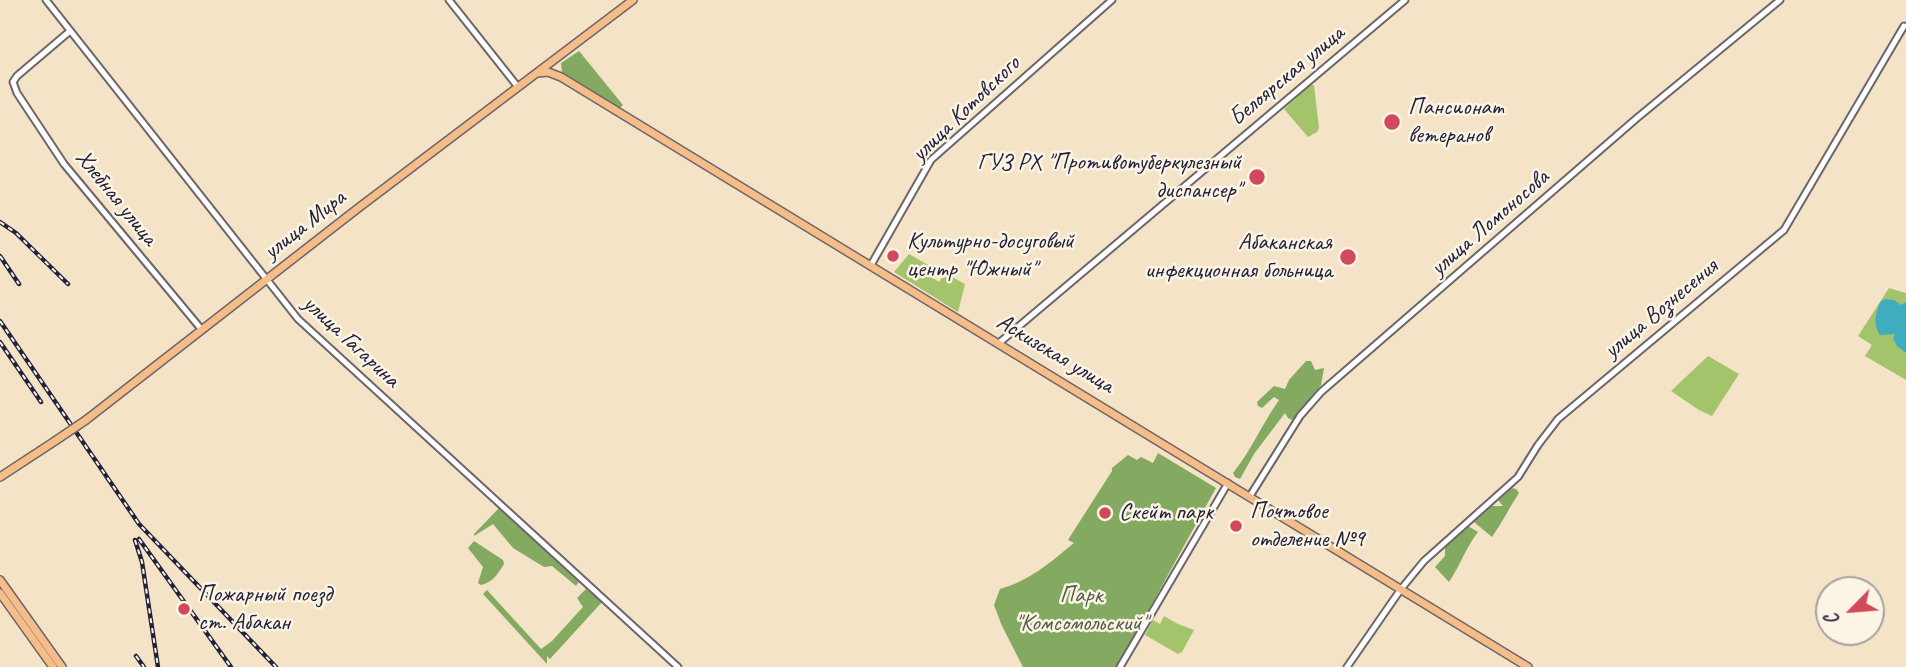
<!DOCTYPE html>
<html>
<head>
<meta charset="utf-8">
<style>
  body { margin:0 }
  #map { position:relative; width:1906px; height:667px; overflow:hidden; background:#f4e3c6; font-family:Caveat,sans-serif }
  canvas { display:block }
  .north { position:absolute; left:1815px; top:576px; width:70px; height:70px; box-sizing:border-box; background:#fcf5e5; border:2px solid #a5a1a1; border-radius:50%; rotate:245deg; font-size:19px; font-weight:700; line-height:28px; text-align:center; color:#22223b }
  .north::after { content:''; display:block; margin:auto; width:24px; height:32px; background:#d1495b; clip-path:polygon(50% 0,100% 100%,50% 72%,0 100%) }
</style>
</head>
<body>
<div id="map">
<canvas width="1906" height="667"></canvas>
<div class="north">С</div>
</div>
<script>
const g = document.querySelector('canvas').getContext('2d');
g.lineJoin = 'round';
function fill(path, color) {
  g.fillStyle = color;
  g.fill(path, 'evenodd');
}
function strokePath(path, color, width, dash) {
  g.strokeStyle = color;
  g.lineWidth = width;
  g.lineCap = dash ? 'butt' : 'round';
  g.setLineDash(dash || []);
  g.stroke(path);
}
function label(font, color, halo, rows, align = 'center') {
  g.font = font + ' Caveat,sans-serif';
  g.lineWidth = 5;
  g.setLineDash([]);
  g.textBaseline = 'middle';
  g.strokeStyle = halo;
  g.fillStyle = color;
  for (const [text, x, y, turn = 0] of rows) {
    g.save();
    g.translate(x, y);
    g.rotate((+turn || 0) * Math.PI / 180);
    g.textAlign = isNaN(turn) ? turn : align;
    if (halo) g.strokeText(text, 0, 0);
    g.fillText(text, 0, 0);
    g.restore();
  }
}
fill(new Path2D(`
  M1310 85H1314L1319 128 1317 132 1308 137 1284 109Z
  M909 254 937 270 933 278 939 282 945 273 965 284 958 312 894 272Z
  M1889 288 1906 293V380L1865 356 1872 345 1858 336Z
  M1708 356 1739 374 1712 416 1699 410 1671 391Z
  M1164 616 1178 624 1194 630 1182 652 1178 654 1145 635 1153 620 1160 624Z`), '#a4c46c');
fill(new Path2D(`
  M579 51 623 105 619 109 562 73 561 63Z
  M1306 361H1311L1315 370 1324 368 1321 385 1292 420 1288 418 1285 413 1254 454 1240 479 1235 477 1233 473C1251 451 1262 424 1279 400L1274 397 1262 408 1258 406 1257 402 1274 386 1285 389 1289 380Z
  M1158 453 1216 488 1117 667H1023L1002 626 994 605 1000 589C1029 581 1051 562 1074 543L1068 540 1073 532 1112 471V468L1128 455 1137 460 1141 457 1153 463Z
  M1511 488 1516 489 1519 493C1509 508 1502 523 1492 537L1474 522 1475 520 1491 506H1503L1498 500Z
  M500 507 580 580 576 586 552 566 544 567 513 548 493 524 474 536V534Z
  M1468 526 1478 532C1466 547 1460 566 1449 582L1435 567 1445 556V546Z
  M474 541 503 560 504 564C497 575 493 582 481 585L478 583 483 567 468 548Z
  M586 589 602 602 550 659 547 656V664L483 594 487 590 541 649 552 641 583 607 577 598Z`), '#83aa60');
fill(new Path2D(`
  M1886 299 1894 300 1901 305 1906 302V353L1897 346 1893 339 1895 334 1880 335C1873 326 1875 311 1881 301Z`), '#3fadbd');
const minor = new Path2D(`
  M46 0 298 319 678 667
  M449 0 518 87
  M70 31 17 76 13 82 17 93 64 164 202 330
  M871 265 931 160 1112 0
  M999 343 1405 0
  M1250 496 1300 416 1321 392 1637 118 1780 0
  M1120 667 1228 483
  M1347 667 1401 589 1424 561 1518 477 1538 445 1558 419 1784 230 1904 26`);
const major = new Path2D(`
  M537 73 548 72 561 77 1528 667
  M86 420 357 209 633 0
  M0 477 55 441
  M0 580 62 667
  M0 593 53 667`);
strokePath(minor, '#6c666c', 9);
strokePath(major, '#6c666c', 10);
strokePath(minor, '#fff', 5);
strokePath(major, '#f7bd88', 7);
const rail = new Path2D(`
  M0 222 16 233 68 284
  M0 256 19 284
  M0 321 139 524 276 667
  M0 342 41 402
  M139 539 231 667
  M135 540 142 562 158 667
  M136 656 144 667`);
strokePath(rail, '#22223b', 4.5);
strokePath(rail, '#fcf5e5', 2, [5]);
const majorBridge = new Path2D(`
  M55 441 86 420`);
strokePath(majorBridge, '#6c666c', 10, []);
strokePath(majorBridge, '#f7bd88', 7);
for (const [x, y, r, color] of [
  [1392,122,9,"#d1495b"],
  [1257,177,9,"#d1495b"],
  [893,256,7,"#d1495b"],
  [1348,257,9,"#d1495b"],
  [1105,513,7,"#d1495b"],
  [1236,526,7,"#d1495b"],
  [184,609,7,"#d1495b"]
]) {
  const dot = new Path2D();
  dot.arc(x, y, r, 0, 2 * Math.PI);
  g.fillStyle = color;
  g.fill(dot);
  strokePath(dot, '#fcf5e5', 2.5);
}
label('24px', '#22223b', '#fcf5e5', [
  ["Белоярская улица",1287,76,-40],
  ["улица Котовского",966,109,-44],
  ["Хлебная улица",116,198,51],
  ["улица Ломоносова",1490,223,-41],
  ["улица Мира",305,225,-38],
  ["улица Вознесения",1661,309,-40],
  ["улица Гагарина",351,342,43],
  ["Аскизская улица",1055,354,31]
]);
label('24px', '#22223b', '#fcf5e5', [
  ["Пансионат",1408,108],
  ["ветеранов",1408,136],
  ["ГУЗ РХ \"Противотуберкулезный",1241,163,"right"],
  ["диспансер\"",1241,191,"right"],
  ["Культурно-досуговый",907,242],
  ["центр \"Южный\"",907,270],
  ["Абаканская",1332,243,"right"],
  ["инфекционная больница",1332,271,"right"],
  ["Почтовое",1250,512],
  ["отделение №9",1250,540],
  ["Скейт парк",1119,513],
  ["Пожарный поезд",198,595],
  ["ст. Абакан",198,623]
], 'left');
label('24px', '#505b4c', '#fcf5e5', [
  ["Парк",1081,596],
  ["\"Комсомольский\"",1081,624]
]);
</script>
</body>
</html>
